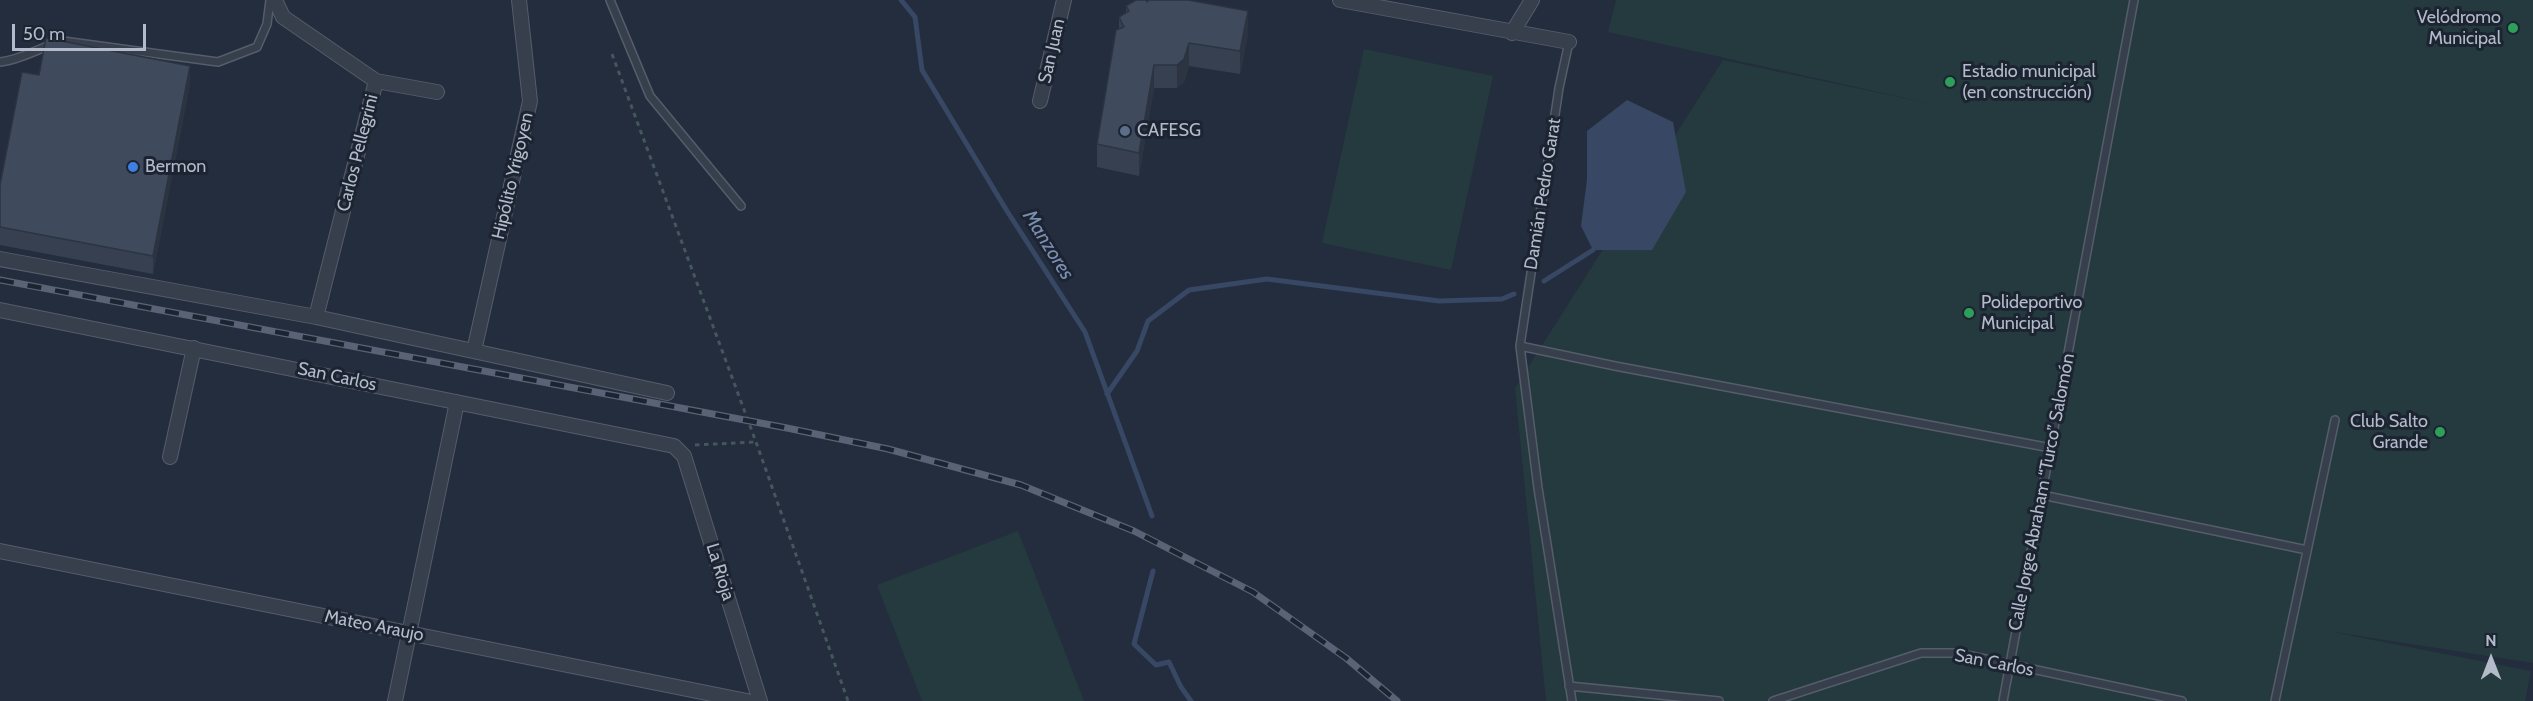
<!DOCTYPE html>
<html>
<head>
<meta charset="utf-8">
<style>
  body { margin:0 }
  #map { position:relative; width:2533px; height:701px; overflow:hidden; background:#232d3d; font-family:Cabin,sans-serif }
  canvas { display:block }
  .north { position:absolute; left:2461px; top:629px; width:60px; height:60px; -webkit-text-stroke:4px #1c2432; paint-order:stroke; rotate:0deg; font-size:16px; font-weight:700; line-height:24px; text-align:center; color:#b3bac9 }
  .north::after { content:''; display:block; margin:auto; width:21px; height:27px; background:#b3bac9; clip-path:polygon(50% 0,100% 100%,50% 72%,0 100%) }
  .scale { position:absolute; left:12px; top:24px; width:134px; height:27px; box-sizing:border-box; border:3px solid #b3bac9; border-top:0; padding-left:8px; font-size:18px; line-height:21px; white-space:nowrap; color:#b3bac9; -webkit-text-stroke:4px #1c2432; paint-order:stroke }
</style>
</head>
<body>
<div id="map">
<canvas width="2533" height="701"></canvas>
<div class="north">N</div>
<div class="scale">50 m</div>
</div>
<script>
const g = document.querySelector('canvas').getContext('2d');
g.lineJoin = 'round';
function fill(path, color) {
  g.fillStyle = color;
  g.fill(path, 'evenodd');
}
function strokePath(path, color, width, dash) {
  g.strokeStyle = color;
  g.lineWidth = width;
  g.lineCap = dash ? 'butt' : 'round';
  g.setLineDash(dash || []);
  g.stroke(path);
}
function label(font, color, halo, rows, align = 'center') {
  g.font = font + ' Cabin,sans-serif';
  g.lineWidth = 6;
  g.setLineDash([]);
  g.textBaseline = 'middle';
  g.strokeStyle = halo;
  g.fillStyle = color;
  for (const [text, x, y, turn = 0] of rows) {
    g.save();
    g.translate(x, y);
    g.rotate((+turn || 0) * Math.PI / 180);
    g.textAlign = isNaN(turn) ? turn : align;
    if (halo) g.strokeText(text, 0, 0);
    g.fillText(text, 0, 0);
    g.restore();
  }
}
fill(new Path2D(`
  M1616 0H2533V663L2327 631 2531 671 2525 701H1546L1515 388 1723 60 1946 107 1608 32Z
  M1364 49 1493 76 1451 270 1322 243Z
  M1018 531 1084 701H922L877 585Z`), '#253a3e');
fill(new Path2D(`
  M1627 100 1673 122 1686 192 1652 250H1593L1581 226 1587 179V131Z`), '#374764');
strokePath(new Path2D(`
  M901 0 915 17 922 70 1007 211 1085 332 1152 516
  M1544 281 1593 250
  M1107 394 1137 351 1148 321 1189 290 1267 279 1439 301 1502 299 1514 294
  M1153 571 1134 644 1156 665 1169 662 1181 687 1191 701`), '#374764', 5);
const service = new Path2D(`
  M610 0 650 96 741 206
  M1569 42 1559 88 1520 346 1538 488 1572 701
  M0 62C22 60 42 46 63 41L218 62 257 47 267 24 270 0
  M1520 346 1615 366 2051 448
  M2042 495 2307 550
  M1569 686 1719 701
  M1773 701 1921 653H1957L2182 701
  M2003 701 2134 0
  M2275 701 2335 420`);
const minor = new Path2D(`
  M275 0 283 17 376 81 316 317
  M1340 0 1569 42
  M1512 33 1532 0
  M376 81 437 92
  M1040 101 1064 0
  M0 259 316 317 667 393
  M0 310 674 446 684 456 760 701
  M474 351 530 101 519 0
  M170 457 194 348
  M0 551 747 701
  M395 701 457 402`);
strokePath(service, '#555d6b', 10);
strokePath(minor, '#555d6b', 16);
strokePath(new Path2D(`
  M612 54 756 442 848 701
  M695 445 756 442`), '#43575c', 3, [4.5, 4.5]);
strokePath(service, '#373f4d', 7);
strokePath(minor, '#373f4d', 14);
const rail = new Path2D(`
  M0 280 787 428 888 449 1021 485 1134 531 1253 592 1346 658 1397 701`);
strokePath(rail, '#596375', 7);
strokePath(rail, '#1c2432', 4.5, [14]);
fill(new Path2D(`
  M1147 2 1248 34 1240 74 1189 66 1184 82 1177 88H1154L1139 176 1097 167V144L1119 29V17L1126 13V6Z
  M39 75 190 84 153 274 0 245V185Z`), '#364050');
fill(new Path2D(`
  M1248 11V34L1240 74V51Z
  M1189 43V66L1184 82 1177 88V65Z
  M1154 65V88L1139 176V153Z
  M190 66V84L153 274V256Z`), '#2c3441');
const building = new Path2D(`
  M1136 0H1146L1147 2 1149 0H1188L1248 11 1240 51 1189 43 1184 59 1177 65H1154L1139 153 1097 144 1116 30 1124 27 1119 17 1129 11 1126 6Z
  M46 38 190 66 153 256 0 227V185L22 72 39 75Z`);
fill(building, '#3f4b5d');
strokePath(building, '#2c3441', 1.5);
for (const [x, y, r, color] of [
  [2513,28,6,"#2e9e5b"],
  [1950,82,6,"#2e9e5b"],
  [1125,131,6,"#5c6f8a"],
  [133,167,6,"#3f7fe0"],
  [1969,313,6,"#2e9e5b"],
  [2440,432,6,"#2e9e5b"]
]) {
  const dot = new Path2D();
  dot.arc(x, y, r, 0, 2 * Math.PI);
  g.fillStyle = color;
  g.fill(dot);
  strokePath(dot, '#1c2432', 2);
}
label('18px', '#b3bac9', '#1c2432', [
  ["Velódromo",2501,18,"right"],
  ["Municipal",2501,39,"right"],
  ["Estadio municipal",1962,72],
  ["(en construcción)",1962,93],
  ["CAFESG",1137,131],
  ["Bermon",145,167],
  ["Polideportivo",1981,303],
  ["Municipal",1981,324],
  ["Club Salto",2428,422,"right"],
  ["Grande",2428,443,"right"]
], 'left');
label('18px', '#b3bac9', '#1c2432', [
  ["San Juan",1052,51,-77],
  ["Carlos Pellegrini",358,153,-76],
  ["Hipólito Yrigoyen",513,176,-77],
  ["Damián Pedro Garat",1543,194,-81],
  ["San Carlos",337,377,12],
  ["Calle Jorge Abraham “Turco” Salomón",2042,492,-79],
  ["La Rioja",720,572,73],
  ["Mateo Araujo",374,626,11],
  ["San Carlos",1994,663,11]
]);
label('italic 20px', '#7b8eb1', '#1c2432', [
  ["Manzores",1048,245,58]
]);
</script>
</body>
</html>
